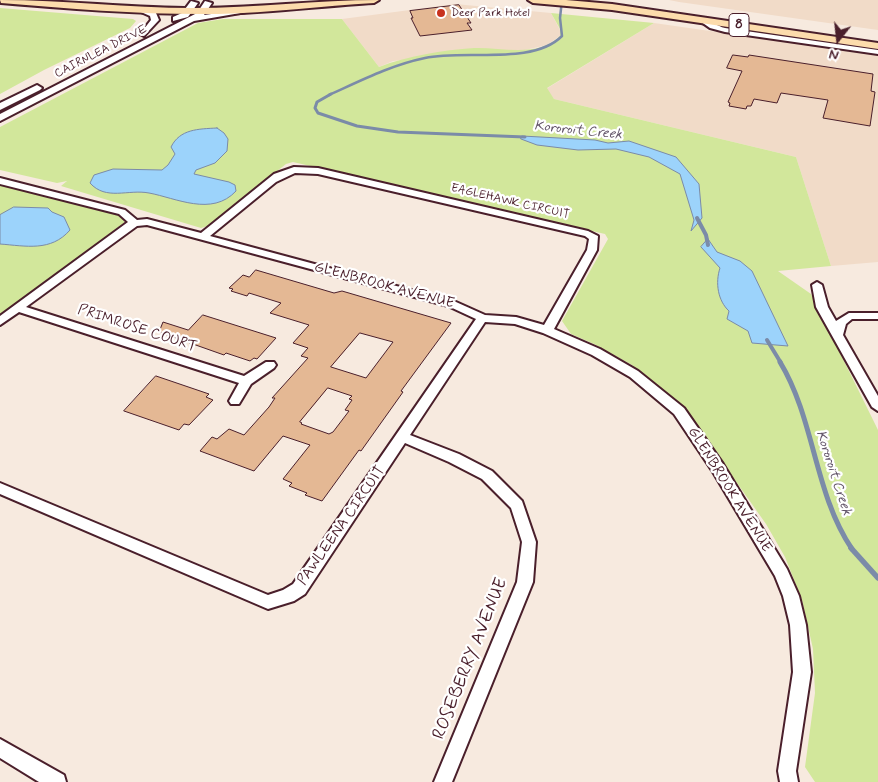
<!DOCTYPE html>
<html>
<head>
<meta charset="utf-8">
<style>
  body { margin:0 }
  #map { position:relative; width:878px; height:782px; overflow:hidden; background:#f7eadf; font-family:Mynerve,sans-serif }
  canvas { display:block }
  .north { position:absolute; left:813px; top:15px; width:50px; height:50px; -webkit-text-stroke:4px #fff; paint-order:stroke; rotate:196deg; font-size:14px; font-weight:700; line-height:20px; text-align:center; color:#4a1f2b }
  .north::after { content:''; display:block; margin:auto; width:18px; height:22px; background:#4a1f2b; clip-path:polygon(50% 0,100% 100%,50% 72%,0 100%) }
</style>
</head>
<body>
<div id="map">
<canvas width="878" height="782"></canvas>
<div class="north">N</div>
</div>
<script>
const g = document.querySelector('canvas').getContext('2d');
g.lineJoin = 'round';
function fill(path, color) {
  g.fillStyle = color;
  g.fill(path, 'evenodd');
}
function strokePath(path, color, width, dash) {
  g.strokeStyle = color;
  g.lineWidth = width;
  g.lineCap = dash ? 'butt' : 'round';
  g.setLineDash(dash || []);
  g.stroke(path);
}
function label(font, color, halo, rows, align = 'center') {
  g.font = font + ' Mynerve,sans-serif';
  g.lineWidth = 4.5;
  g.setLineDash([]);
  g.textBaseline = 'middle';
  g.strokeStyle = halo;
  g.fillStyle = color;
  for (const [text, x, y, turn = 0] of rows) {
    g.save();
    g.translate(x, y);
    g.rotate((+turn || 0) * Math.PI / 180);
    g.textAlign = isNaN(turn) ? turn : align;
    if (halo) g.strokeText(text, 0, 0);
    g.fillText(text, 0, 0);
    g.restore();
  }
}
fill(new Path2D(`
  M669 0H878V30L679 2Z
  M455 4 551 13 560 30V36L547 45 525 50H500L393 61 379 67 342 19Z
  M654 23 878 55V262L831 266 796 157 554 99 546 89Z`), '#f1dbc8');
fill(new Path2D(`
  M0 8 133 19 136 21 130 28 44 70 0 94Z
  M551 13 654 23 547 88 554 99 796 157 831 266 778 271 811 294 878 430V782H815L805 767 815 693 813 649 802 600 785 557 766 524 696 425 677 402 632 365 594 344 571 334 562 321 608 239 605 234 293 162 286 164 208 226 201 228 61 186 67 181 57 183 0 170V127L198 23 223 19H342L379 67C407 56 443 50 474 48 501 47 539 58 560 36V29Z
  M0 183 117 214 125 222 0 317Z`), '#d2e79b');
const water = new Path2D(`
  M217 128 224 133 228 139 227 151 215 163 196 170 194 174 229 182 235 185 236 191C212 217 176 198 149 193 128 189 106 201 90 183L94 175 113 169 162 170 168 165 175 154 171 147C180 129 198 129 217 128Z
  M522 136 595 140 608 143 629 141 676 157 699 184 702 218 691 231 694 220 680 174 649 157 616 149 578 150 537 145 521 139Z
  M14 207 48 208 52 212 64 217 70 230C51 252 26 246 0 244V215Z
  M708 239 717 252 740 261 752 271 788 346 752 343 748 331 727 319 729 311C718 301 715 283 720 268L701 247Z`);
fill(water, '#9cd3fb');
strokePath(water, '#7b8ba8', 1);
strokePath(new Path2D(`
  M329 95C360 81 391 65 425 58 465 49 532 66 562 36L560 18 562 0`), '#7b8ba8', 2.5);
strokePath(new Path2D(`
  M331 94 317 102 315 108 318 113 357 126 398 132 525 137`), '#7b8ba8', 3);
strokePath(new Path2D(`
  M697 218 706 235 708 245
  M767 340 781 363`), '#7b8ba8', 4);
strokePath(new Path2D(`
  M780 362C815 420 814 493 852 549`), '#7b8ba8', 5);
strokePath(new Path2D(`
  M851 548 878 578`), '#7b8ba8', 5.5);
const building = new Path2D(`
  M459 5 471 23H467L472 30 420 36 411 18H413L410 11Z
  M733 55 748 57 749 55 873 74 871 91 875 92 870 126 823 118 828 100 781 93 777 103 754 99 751 106H747L746 109 729 106 730 103 728 102 742 71 727 68Z
  M256 270 334 293 342 291 451 323 401 391 403 392 361 451 359 450 322 501 305 495 307 493 289 486 292 483 283 479 310 445 283 436 254 471 200 451 212 437 217 439 229 429 244 435 269 407 275 398H272L308 358 301 356 308 348 293 343 309 325 270 313 281 303 249 293 247 296 231 291 233 289 229 288 243 275 249 277ZM360 333 393 342 366 378 331 367ZM328 388 352 396 349 399 352 400 345 410 349 411 333 432 329 434 301 424 302 423 300 422Z
  M203 315 276 338 257 359 254 358 250 361 226 353 224 355 159 332 163 322 188 330Z
  M156 376 209 394 206 397 213 400 189 425 184 424 179 430 124 411Z`);
fill(building, '#e4b894');
strokePath(building, '#4a1f2b', 1);
const minor = new Path2D(`
  M700 19C706 18 717 26 725 28L878 50V54L725 32 710 28 700 21Z
  M294 167 318 168 588 231 598 236 597 250 554 329 600 349 638 371 684 408 723 464 787 569 799 596 806 625 811 672 796 771 798 782H780L778 771 793 672 790 625 783 596 775 576 713 472 674 414 630 377 592 355 543 333 515 324 485 322 410 435 459 454 492 471 522 501 536 542 533 582 452 782H434L517 582 522 542 511 508 482 479 449 462 405 443 305 594 294 601 268 609 0 494V483L268 595 283 590 293 584 476 319 448 306 147 225 137 226 26 307 244 376 266 362H274L276 365 274 368 251 384 239 404H231L229 401 239 383 19 312 0 325V316L128 222 119 214 0 184V178L125 210 137 220 147 219 201 233 274 174ZM295 173 318 174 585 236 589 239 587 250 544 325 516 317 485 315 456 302 210 236 276 182Z
  M817 282 822 285 828 307 836 321 849 313H878V319H852L846 324 843 335 878 396V411L872 407 816 307 812 285Z
  M0 739 64 775 66 782H39L0 758Z`);
const tertiary = new Path2D(`
  M191 1 198 3 188 17 173 21V17L182 13Z
  M205 1 212 3 204 15 248 9 252 11 194 21 0 121V114L197 13Z
  M141 8 156 13 159 20 144 36 140 34 151 20 150 16 141 12Z
  M37 85 42 88 40 90 0 110V103Z`);
const trunk = new Path2D(`
  M0 0C65 0 129 8 193 8 255 8 317 0 379 0L374 3C322 6 270 13 218 14 146 15 73 9 1 3Z
  M528 0H566L612 4 878 43V49L612 10 533 3Z`);
strokePath(minor, '#4a1f2b', 4);
strokePath(tertiary, '#4a1f2b', 4);
strokePath(trunk, '#4a1f2b', 4);
fill(minor, '#fff');
fill(tertiary, '#fff');
fill(trunk, '#fcdcac');
for (const [x, y, r, color] of [
  [441,13,5,"#c8321e"]
]) {
  const dot = new Path2D();
  dot.arc(x, y, r, 0, 2 * Math.PI);
  g.fillStyle = color;
  g.fill(dot);
  strokePath(dot, '#fff', 2);
}
label('12px', '#4a1f2b', '#fff', [
  ["Deer Park Hotel",451,13]
], 'left');
label('12px', '#4a1f2b', '#fff', [
  ["CAIRNLEA DRIVE",101,52,-27],
  ["EAGLEHAWK CIRCUIT",510,202,13]
]);
for (const [x, y, w] of [
  [739,25,20]
]) {
  const box = new Path2D();
  box.roundRect(x - w / 2, y - 11.5, w, 23, 4);
  g.fillStyle = '#fff';
  g.fill(box);
  strokePath(box, '#4a1f2b', 1);
}
label('bold 14px', '#4a1f2b', null, [
  ["8",739,25]
]);
label('italic 14px', '#635569', '#fff', [
  ["Kororoit Creek",578,131,6],
  ["Kororoit Creek",833,473,72]
]);
label('15px', '#4a1f2b', '#fff', [
  ["GLENBROOK AVENUE",384,286,15],
  ["PRIMROSE COURT",137,329,18],
  ["GLENBROOK AVENUE",729,490,58],
  ["PAWLEENA CIRCUIT",342,526,-55]
]);
label('18px', '#4a1f2b', '#fff', [
  ["ROSEBERRY AVENUE",471,659,-68]
]);
</script>
</body>
</html>
